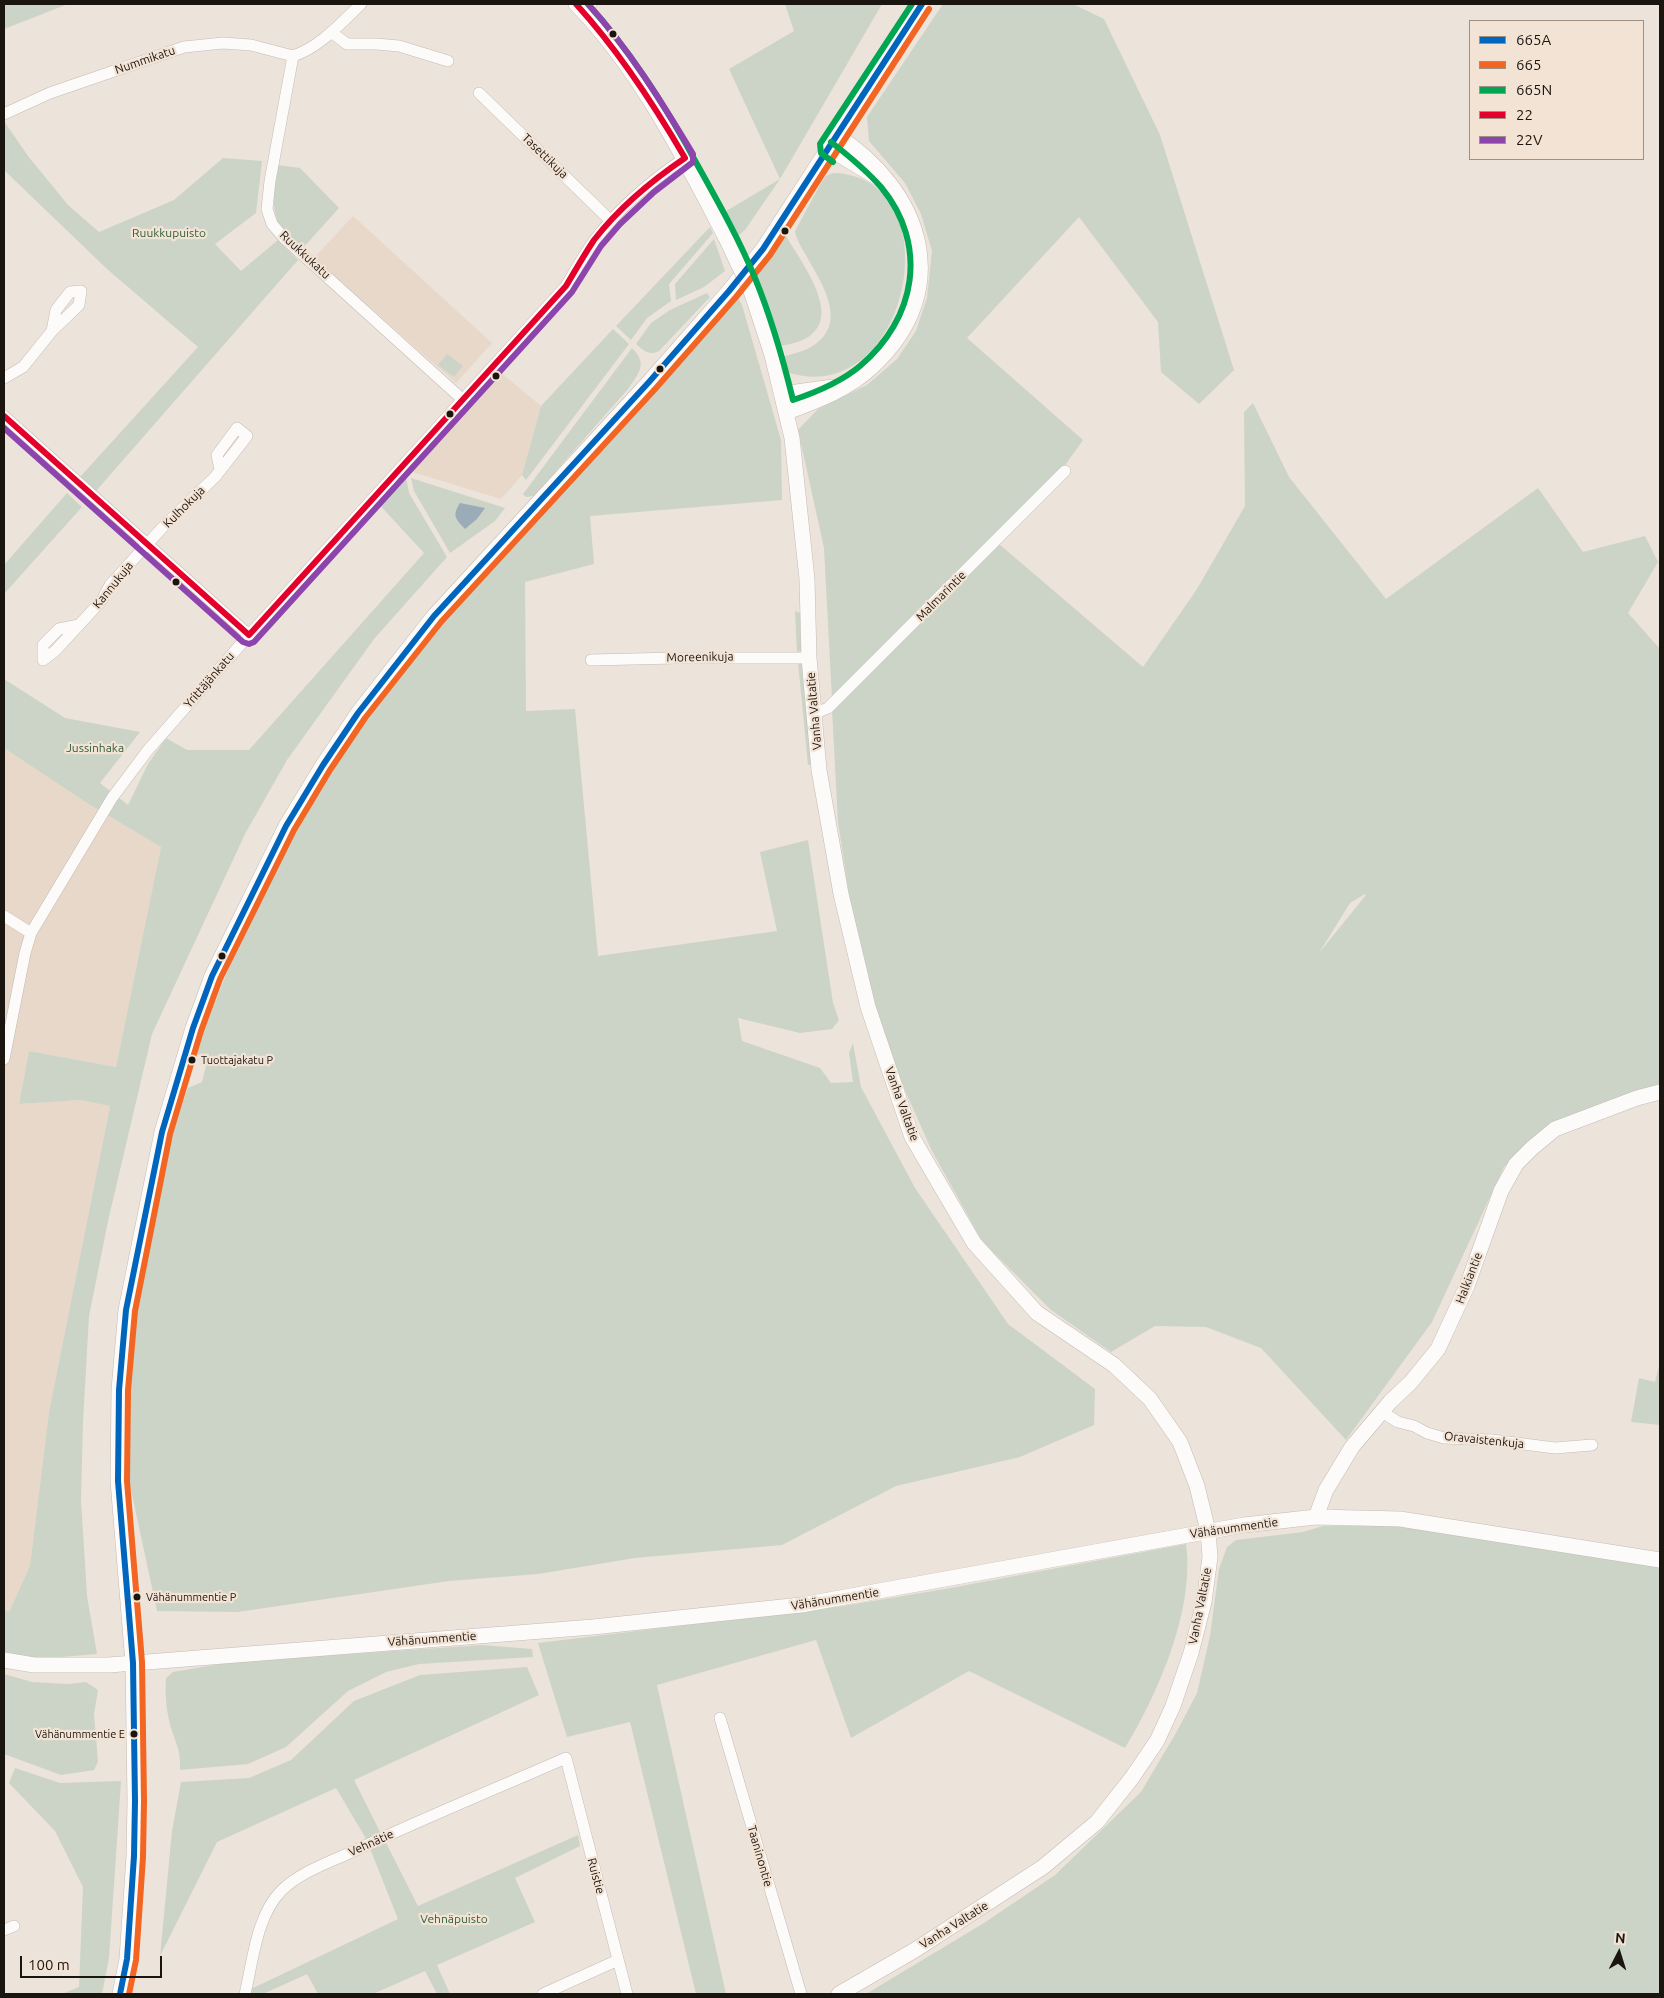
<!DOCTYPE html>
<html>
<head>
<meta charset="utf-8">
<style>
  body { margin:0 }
  #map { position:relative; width:1664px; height:1998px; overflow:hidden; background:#ece3db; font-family:Ubuntu,sans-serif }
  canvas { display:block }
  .frame { position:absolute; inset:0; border:5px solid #1b1510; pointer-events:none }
  .legend { position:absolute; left:1469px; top:20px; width:175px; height:140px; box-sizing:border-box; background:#f3e3d4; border:1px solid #9d9186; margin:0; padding:6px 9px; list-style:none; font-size:15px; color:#1b1510 }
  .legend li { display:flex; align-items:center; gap:10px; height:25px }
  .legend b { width:25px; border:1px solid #9d9186 }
  .north { position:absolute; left:1594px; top:1928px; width:50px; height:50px; -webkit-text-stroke:4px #f3e3d4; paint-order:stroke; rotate:5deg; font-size:14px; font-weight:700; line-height:20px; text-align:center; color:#1b1510 }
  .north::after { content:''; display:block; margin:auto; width:18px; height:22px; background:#1b1510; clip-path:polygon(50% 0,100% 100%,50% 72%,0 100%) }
  .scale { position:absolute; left:20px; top:1956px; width:142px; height:22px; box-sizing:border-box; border:2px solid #1b1510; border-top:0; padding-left:6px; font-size:15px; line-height:18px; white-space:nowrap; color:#1b1510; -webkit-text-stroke:4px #f3e3d4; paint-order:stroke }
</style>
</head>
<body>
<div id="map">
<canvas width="1664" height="1998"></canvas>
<div class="frame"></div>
<ul class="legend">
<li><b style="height:6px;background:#0065bd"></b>665A</li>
<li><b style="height:6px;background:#f26522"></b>665</li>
<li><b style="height:6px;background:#00a651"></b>665N</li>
<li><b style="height:6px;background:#e4002b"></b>22</li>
<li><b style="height:6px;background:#8e44ad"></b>22V</li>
</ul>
<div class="north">N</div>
<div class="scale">100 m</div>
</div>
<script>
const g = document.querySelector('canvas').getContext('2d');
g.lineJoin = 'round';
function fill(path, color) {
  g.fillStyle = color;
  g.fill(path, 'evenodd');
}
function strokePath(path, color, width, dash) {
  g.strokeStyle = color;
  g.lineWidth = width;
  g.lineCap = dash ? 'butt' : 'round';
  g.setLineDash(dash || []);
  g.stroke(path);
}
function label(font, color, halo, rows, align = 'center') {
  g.font = font + ' Ubuntu,sans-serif';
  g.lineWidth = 4.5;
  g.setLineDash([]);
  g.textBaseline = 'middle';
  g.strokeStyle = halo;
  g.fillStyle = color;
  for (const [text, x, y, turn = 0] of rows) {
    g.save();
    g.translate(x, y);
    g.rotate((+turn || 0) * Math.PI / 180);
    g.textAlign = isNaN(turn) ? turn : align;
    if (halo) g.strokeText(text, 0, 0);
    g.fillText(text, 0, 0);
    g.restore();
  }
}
fill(new Path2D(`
  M353 216 492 343 456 383 314 258Z
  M499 371 541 406 522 475 501 499 406 470 476 394 478 396Z
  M4 748 87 803 161 847 116 1067 29 1051 19 1104 81 1100 110 1105 49 1412 30 1566 9 1612 4 1610Z`), '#e7d8c9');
fill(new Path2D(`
  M4 4H68L4 29Z
  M785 4H882L780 179 745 230 734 239 723 213 780 179 729 69 794 31Z
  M943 4H1073L1104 19 1160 135 1234 370 1199 404 1161 372 1158 322 1079 217 967 338 1083 440 1063 468 832 699 824 548 798 430 818 409 867 385 897 359 916 331 927 298 932 251 921 214 905 183 869 141 867 117Z
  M4 121 28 156 68 205 99 232 174 200 223 158 262 161 256 213 215 244 241 271 278 240 298 260 96 491 80 477 198 347 107 269 4 170Z
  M277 165 300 168 339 208 302 249C296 245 288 240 284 234 271 216 272 186 277 165Z
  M833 173C956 176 910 413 786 372L782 357C791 354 803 352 811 347 849 325 823 285 808 259 804 251 796 240 795 231L821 183 826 176Z
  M710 227 713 233 669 284 671 301 647 318 631 340 616 326Z
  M786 236C799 259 840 311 812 334 803 342 791 344 779 346L765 304 753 278Z
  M714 239 725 271 704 287 676 300 675 284Z
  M707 293 710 297 659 351C649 356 644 351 636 344L651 323 670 310Z
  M737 296 742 305 781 440 782 500 590 516 594 564 525 582 526 711 575 709 598 956 777 931 760 852 808 840 833 1003 839 1020 832 1029 800 1033 738 1018 742 1041 820 1068 831 1083 853 1082 849 1053 853 1043 861 1087 915 1188 1008 1324 1095 1389 1094 1425 1020 1457 896 1486 782 1545 635 1558 538 1574 449 1581 237 1612 157 1611 125 1462 133 1312 157 1174 188 1088 202 1082 206 1066 197 1053 199 1042 245 928 293 836 349 744 409 662 477 583Z
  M613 329 629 344 526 480 522 475 541 406Z
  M632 348C648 364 639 373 628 389L534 496 526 497 523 494Z
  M447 354 463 366 454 377 438 365Z
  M1253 403 1289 477 1386 599 1538 488 1583 552 1645 536 1658 562 1628 613 1660 649V1084L1634 1091 1552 1126 1504 1167 1432 1322 1346 1440 1261 1348 1206 1327 1155 1326 1111 1352 1051 1310 982 1241 932 1151 883 1041 852 914 838 822 832 709 999 544 1143 667 1197 589 1245 506 1244 412ZM1365 894 1366 895 1319 953 1350 903Z
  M399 475 406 477 409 493 447 557 374 639 287 760 245 834 152 1034 108 1221 89 1316 83 1421 81 1500 87 1596 97 1654 37 1659 4 1653V1610L9 1612 30 1566 49 1412 110 1106 81 1100 19 1104 29 1051 116 1067 161 847 87 803 4 748V679L65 718 140 732 100 783 128 805 148 764 166 738 187 750H249L424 553 376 501Z
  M411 478 505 508 495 521 450 553 414 491Z
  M67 493 82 507 4 594V565Z
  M795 611 800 613 801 651 797 652Z
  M798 662H801L804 667 812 764 808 765Z
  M1660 1362V1425L1631 1422 1639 1378 1655 1382Z
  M1323 1526H1402L1660 1566V1994H866L984 1923 1055 1875 1141 1792 1176 1733 1197 1693 1210 1636 1219 1569 1227 1547 1236 1540 1303 1532Z
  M1186 1544C1195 1609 1158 1694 1125 1748L969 1671 851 1738 816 1640 657 1685 726 1994H696L630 1722 567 1737 538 1643 843 1606 945 1589Z
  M482 1645 532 1649 533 1657 419 1664 386 1672 348 1691 286 1747 248 1764 180 1770C181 1748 175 1743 170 1724 166 1709 165 1693 166 1678L173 1672 231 1662Z
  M527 1667 539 1695 354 1780 382 1836 368 1842 336 1788 217 1842 160 1956 172 1831 181 1782 249 1778 291 1760 354 1701 420 1675Z
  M4 1674 32 1682 69 1684 86 1682 98 1690 94 1714 98 1762 94 1770 61 1775 4 1754Z
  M15 1768 60 1783 121 1781 109 1958 102 1994H62L79 1987 83 1887 55 1831 9 1783Z
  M578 1835 580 1846 515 1878 535 1922 437 1965 450 1994H437L425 1971 373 1994H318L307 1974 263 1994H250L251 1989 398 1919 369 1846 384 1839 418 1906Z`), '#ccd4c7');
fill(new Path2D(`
  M460 503 485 508 477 519 465 529C455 518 452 516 460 503Z`), '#9bacb9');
const street = new Path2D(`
  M361 4C341 23 320 47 293 56L270 181 267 209 272 224 284 238 462 399
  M581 9 591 4
  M331 32 347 44H376L399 46 448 61
  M479 93 611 221
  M4 114 50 93 184 47 223 43 251 45 293 56
  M4 378 23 367 52 331 79 305 81 291 70 292 56 310 52 331
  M4 416 249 635
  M79 625 55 651 43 660V645L59 629 79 625 102 600 110 585 162 528 215 477 247 436 237 428 217 455 220 469
  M591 660 676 658H809
  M813 714 828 708 1065 471
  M4 916 31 933
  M4 1059 25 953 31 933 112 798 148 750 249 635 566 286C575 271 584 255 594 241 618 209 652 180 685 158
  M1382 1412 1398 1422 1414 1426 1427 1433 1444 1438 1492 1440 1555 1448 1592 1445
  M720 1718 801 1994
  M4 1930 14 1926
  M245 1994C253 1961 256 1917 281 1891 300 1872 330 1862 354 1851 424 1818 495 1789 566 1758L627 1994
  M543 1994 618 1960`);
const secondary = new Path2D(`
  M576 4C641 71 683 156 726 238
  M828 148 878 178
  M751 291 772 355 792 438 807 579 809 658 819 770 841 894 868 1007 912 1137 974 1243 1037 1313 1114 1365 1150 1399 1180 1442 1197 1486 1208 1531 1210 1557 1204 1602 1191 1653 1173 1706 1157 1741 1131 1779 1097 1822 1043 1867 915 1950 839 1994
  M782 394 833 387
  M787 412C817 401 851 388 874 365 955 289 922 190 836 135
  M1316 1517 1326 1490 1352 1447 1390 1402 1411 1382 1438 1349 1467 1286 1501 1191 1516 1164 1532 1148 1555 1129 1637 1098 1660 1092
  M4 1660 34 1665H109L593 1627 801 1605 1244 1525 1316 1517 1400 1519 1660 1560
  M120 1994 127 1959 134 1856 135 1801 133 1663 118 1481 119 1390 126 1310 162 1132 193 1028 212 976 286 826 323 765 358 713 434 616 649 382 729 291 763 249 922 4`);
strokePath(street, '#c2bbb5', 12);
strokePath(secondary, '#c2bbb5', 16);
strokePath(street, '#fcfbfa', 11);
strokePath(secondary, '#fcfbfa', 15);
const secondaryBridge = new Path2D(`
  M726 238 751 291`);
strokePath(secondaryBridge, '#c2bbb5', 16, []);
strokePath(secondaryBridge, '#fcfbfa', 15);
strokePath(new Path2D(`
  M120 1994 127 1959 134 1856 135 1801 133 1663 118 1481 119 1390 126 1310 162 1132 193 1028 212 976 286 826 323 765 358 713 434 616 649 382 729 291 763 249 922 4`), '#0065bd', 6);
strokePath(new Path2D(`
  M129 1994 136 1960 143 1857 144 1801 142 1662 127 1481 128 1390 135 1311 170 1134 201 1031 220 979 294 830 330 770 365 718 441 622 656 388 736 297 770 255 929 9`), '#f26522', 6);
strokePath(new Path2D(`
  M588 4C632 53 667 108 698 166 718 202 739 239 755 278 771 317 783 359 793 400 817 392 841 382 860 366 916 319 929 245 881 187 866 170 849 156 831 142
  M833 162 821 153 820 144 912 4`), '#00a651', 6);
strokePath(new Path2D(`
  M4 416 249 635 566 286C575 271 584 255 594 240 619 208 651 181 685 158 653 103 619 51 576 4`), '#e4002b', 6);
strokePath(new Path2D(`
  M4 428 243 642 249 644 254 642 572 292 601 246 620 224 654 192 693 162V154C661 101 629 49 588 4`), '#8e44ad', 6);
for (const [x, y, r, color] of [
  [613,34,4.5,"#1b1510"],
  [785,231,4.5,"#1b1510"],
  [660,369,4.5,"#1b1510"],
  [496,376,4.5,"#1b1510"],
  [450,414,4.5,"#1b1510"],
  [176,582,4.5,"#1b1510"],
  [222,956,4.5,"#1b1510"],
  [192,1060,4.5,"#1b1510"],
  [137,1597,4.5,"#1b1510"],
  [134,1734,4.5,"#1b1510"]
]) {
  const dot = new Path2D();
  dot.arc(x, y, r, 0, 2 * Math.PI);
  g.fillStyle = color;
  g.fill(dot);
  strokePath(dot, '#f3e3d4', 2);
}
label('11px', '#1b1510', '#f3e3d4', [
  ["Tuottajakatu P",201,1060],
  ["Vähänummentie P",146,1597],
  ["Vähänummentie E",125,1734,"right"]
], 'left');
label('12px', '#1b1510', '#f3e3d4', [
  ["Nummikatu",145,60,-19],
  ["Tasettikuja",545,156,44],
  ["Ruukkukatu",305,255,43],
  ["Kulhokuja",184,507,-45],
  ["Kannukuja",113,585,-51],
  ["Malmarintie",941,596,-45],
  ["Moreenikuja",700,657,-1],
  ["Yrittäjänkatu",209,680,-49],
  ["Vanha Valtatie",814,711,-95],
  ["Vanha Valtatie",902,1104,70],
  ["Halkiantie",1469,1278,-69],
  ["Oravaistenkuja",1484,1440,6],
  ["Vähänummentie",1234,1528,-8],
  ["Vähänummentie",835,1599,-9],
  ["Vanha Valtatie",1200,1606,-79],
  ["Vähänummentie",432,1639,-4],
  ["Vehnätie",371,1843,-24],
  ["Taaninontie",760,1856,74],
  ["Ruistie",596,1876,75],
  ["Vanha Valtatie",954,1925,-32]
]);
label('12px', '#2e5e3c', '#f3e3d4', [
  ["Ruukkupuisto",169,233],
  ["Jussinhaka",95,748],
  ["Vehnäpuisto",454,1919]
]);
</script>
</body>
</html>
